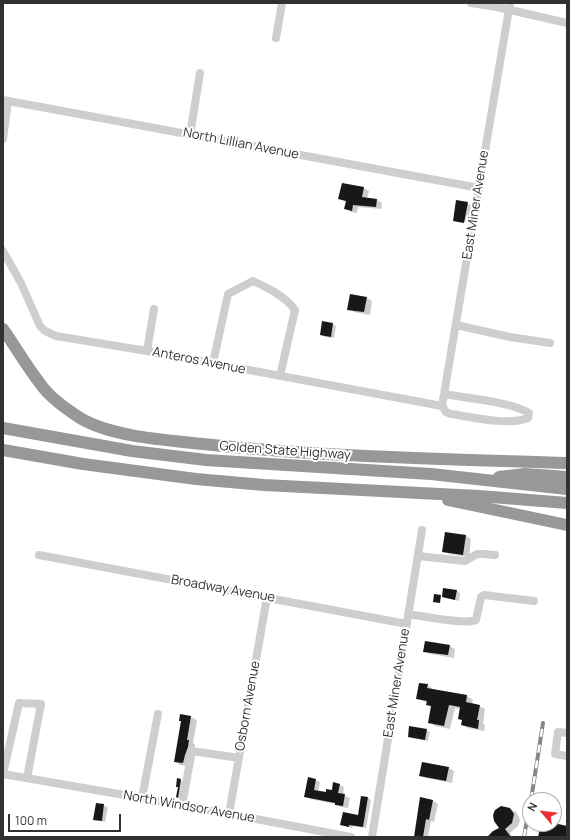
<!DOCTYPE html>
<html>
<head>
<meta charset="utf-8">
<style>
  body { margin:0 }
  #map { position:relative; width:570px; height:840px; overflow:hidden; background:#fff; font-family:Manrope,sans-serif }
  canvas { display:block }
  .frame { position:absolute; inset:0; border:4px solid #313131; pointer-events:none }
  .north { position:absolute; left:522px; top:792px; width:40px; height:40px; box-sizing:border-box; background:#fff; border:1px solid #adadad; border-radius:50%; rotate:298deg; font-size:11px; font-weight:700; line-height:16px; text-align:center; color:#313131 }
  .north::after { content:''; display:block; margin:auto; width:14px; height:18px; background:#e83337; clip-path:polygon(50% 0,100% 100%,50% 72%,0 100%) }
  .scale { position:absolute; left:8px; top:814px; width:113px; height:18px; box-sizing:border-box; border:2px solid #313131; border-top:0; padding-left:5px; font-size:12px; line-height:14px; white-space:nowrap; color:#313131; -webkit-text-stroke:3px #fff; paint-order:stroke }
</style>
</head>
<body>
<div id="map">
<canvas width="570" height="840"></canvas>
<div class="frame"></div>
<div class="north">N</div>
<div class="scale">100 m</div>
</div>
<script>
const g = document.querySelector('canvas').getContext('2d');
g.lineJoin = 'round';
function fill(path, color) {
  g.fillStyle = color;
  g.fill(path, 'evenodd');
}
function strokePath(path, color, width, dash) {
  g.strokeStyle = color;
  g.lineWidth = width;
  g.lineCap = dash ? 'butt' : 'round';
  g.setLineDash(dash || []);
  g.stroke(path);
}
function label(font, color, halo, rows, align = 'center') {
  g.font = font + ' Manrope,sans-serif';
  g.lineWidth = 4;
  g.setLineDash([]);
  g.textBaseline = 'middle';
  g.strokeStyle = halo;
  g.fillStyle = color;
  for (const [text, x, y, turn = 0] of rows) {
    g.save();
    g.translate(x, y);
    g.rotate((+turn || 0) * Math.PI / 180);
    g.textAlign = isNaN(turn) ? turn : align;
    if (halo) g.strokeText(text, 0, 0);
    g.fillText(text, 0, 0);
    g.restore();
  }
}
fill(new Path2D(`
  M364 188 369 191 367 199 377 200 382 203 381 209 358 207 357 213 351 212 346 209 347 202 340 199Z
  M467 203 471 205 468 222 456 220Z
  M367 298 372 301 370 315 354 312 349 309Z
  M333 324 336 326 334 338 325 337 321 335Z
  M446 533 466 536 471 539 469 557 449 554 443 551Z
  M444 589 457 591 460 593 459 601 443 597Z
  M449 646 455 649 454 658 430 654 425 651Z
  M428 685 433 690 467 696 473 700 472 704 479 706 485 709 483 724 485 725 484 731 468 728 462 725 463 721 459 718 460 709 455 708 450 729 435 726 429 722 432 707 427 705 428 703 417 698Z
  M181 715 191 717 197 720 193 743 195 744 194 750 189 766 180 765 175 761 182 721Z
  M426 730 430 732 428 741 412 738 409 736Z
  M448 768 454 771 452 783 426 778 420 775Z
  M178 779 184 782 181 799 177 797 179 788 177 786Z
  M316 780 320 782 318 792 326 794 332 791 340 785 344 787 343 795 350 798 348 808 341 807 336 804 310 799 305 796Z
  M368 798 371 800 366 828 353 826 352 828 341 825 359 816Z
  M420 798 433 801 438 804 434 822 431 821 428 837H415Z
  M97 804 108 807 105 822 94 819Z
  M510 809 516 812 519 817 520 821 518 826 510 833 512 837H490L500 828Z`), '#0003');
fill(new Path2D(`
  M342 183 364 187 362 197 377 199 376 207 353 205 352 211 344 209 346 201 338 199Z
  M456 200 468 202 464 223 453 221Z
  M350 294 367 297 364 312 347 310Z
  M322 321 333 323 331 337 320 335Z
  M445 532 466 535 463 555 442 552Z
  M443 588 457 590 455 600 442 597Z
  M434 594 441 595 440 603 433 602Z
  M425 641 450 645 448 655 423 652Z
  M419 683 428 684 427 688 467 695 466 702 480 705 477 720H479L478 729 461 725 462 720 458 719 460 707 449 705 444 726 428 723 431 706 426 705 427 701 416 699Z
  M180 714 191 716 187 740H189L188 747 185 755 183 763 174 762 181 721H179Z
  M409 726 427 729 425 740 408 737Z
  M422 762 449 767 446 781 419 776Z
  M308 777 316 779 314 790 326 792V789L332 790 333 782 340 784 338 793 345 794 343 806 335 805V803L304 797Z
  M177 778 181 779 178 798 176 797 178 787H176Z
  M361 796 368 797 363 827 349 825V827L340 825 343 812 358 815Z
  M420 797 433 800 429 820 426 819 423 837H414Z
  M96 803 104 804 102 821 93 820Z
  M501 806 510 808 514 814 512 823 505 829 511 837H487L493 831 499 828 494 821 493 815 495 810Z
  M554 823 567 826V837H538L541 824Z`), '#181818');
strokePath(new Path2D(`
  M471 3 497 7 567 23
  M276 38 282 3
  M3 100 479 188
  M190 135 200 73
  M3 139 8 101
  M3 251 21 283 40 326 45 331 56 336 147 351 442 406
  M456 325 510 337 550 343
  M147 351 154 309
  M213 363 228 294 253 281C268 288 285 296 295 310L280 376
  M442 406 510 3
  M442 406 446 412 451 414C472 417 509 426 528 418L529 413C512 402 466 398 444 394
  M39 555 407 624
  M418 556 465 561 477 554H483L495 555
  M408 614C422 616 465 625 476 620L481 597 484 595 534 601
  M567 733 558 732 555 754 567 756
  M3 774 182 805 351 837
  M3 774 19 703 41 704 27 778
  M142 798 158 714
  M182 805 192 751 239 758
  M229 814 267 597
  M372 837 422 530`), '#cecece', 8);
strokePath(new Path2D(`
  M3 329C15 346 26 365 39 382 49 397 65 408 80 418 112 437 166 440 203 444 324 457 446 459 567 463
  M3 428 132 451 206 460 431 474 567 489
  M3 450 83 464 196 479 264 485 479 496 567 503
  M499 477 525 474 567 477
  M448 500 567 525`), '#989898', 12);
const rail = new Path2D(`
  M531 800 543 723
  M524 837 530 803`);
strokePath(rail, '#868686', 4);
strokePath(rail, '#fff', 2.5, [8]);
label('13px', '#313131', '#fff', [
  ["North Lillian Avenue",241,144,11],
  ["East Miner Avenue",476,205,-81],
  ["Anteros Avenue",199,361,11],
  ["Golden State Highway",285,451,4],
  ["Broadway Avenue",223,589,10],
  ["East Miner Avenue",397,683,-81],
  ["Osborn Avenue",248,706,-80],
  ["North Windsor Avenue",189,807,10]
]);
</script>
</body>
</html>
